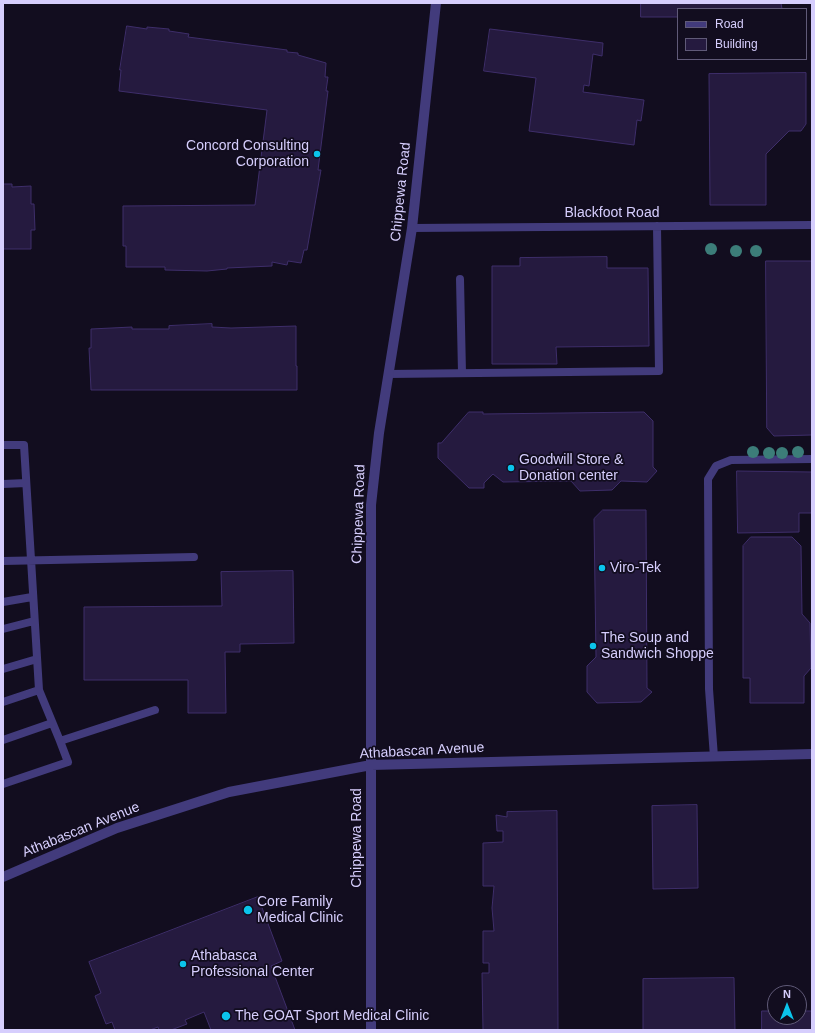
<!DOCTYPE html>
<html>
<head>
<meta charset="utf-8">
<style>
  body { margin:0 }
  #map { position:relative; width:815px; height:1033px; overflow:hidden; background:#120d1f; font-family:Arial,sans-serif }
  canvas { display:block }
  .frame { position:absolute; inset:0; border:4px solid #d6cefd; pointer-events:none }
  .legend { position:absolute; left:677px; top:8px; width:130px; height:52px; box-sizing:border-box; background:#120d1f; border:1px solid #605a78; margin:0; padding:5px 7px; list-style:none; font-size:12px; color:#d6cefd }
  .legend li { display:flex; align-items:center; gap:8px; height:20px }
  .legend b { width:20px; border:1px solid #605a78 }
  .north { position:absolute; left:767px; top:985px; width:40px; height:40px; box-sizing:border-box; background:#120d1f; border:1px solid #605a78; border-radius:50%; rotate:0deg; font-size:11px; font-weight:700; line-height:16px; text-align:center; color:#d6cefd }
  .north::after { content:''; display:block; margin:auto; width:14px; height:18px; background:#0bc4eb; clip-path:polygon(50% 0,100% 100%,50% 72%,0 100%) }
</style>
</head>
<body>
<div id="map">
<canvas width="815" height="1033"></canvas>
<div class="frame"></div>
<ul class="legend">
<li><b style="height:5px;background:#423b7c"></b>Road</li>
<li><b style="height:11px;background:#251a3f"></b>Building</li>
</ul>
<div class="north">N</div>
</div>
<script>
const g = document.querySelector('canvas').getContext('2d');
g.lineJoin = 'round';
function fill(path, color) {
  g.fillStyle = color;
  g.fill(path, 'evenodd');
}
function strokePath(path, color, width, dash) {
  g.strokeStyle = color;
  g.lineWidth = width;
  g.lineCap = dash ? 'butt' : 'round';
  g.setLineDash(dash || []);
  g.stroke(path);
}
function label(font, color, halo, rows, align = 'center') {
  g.font = font + ' Arial,sans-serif';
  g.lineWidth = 3.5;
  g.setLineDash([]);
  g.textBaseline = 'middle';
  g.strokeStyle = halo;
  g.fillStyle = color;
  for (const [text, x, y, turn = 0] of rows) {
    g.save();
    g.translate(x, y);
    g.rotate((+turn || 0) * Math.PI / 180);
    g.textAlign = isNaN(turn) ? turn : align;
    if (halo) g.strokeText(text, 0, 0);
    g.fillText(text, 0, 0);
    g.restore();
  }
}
const building = new Path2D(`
  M641 3H781L782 9H678V17H641Z
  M127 26 147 29V27L169 29V31L189 34 188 37 287 50V52L298 53V55L326 63 325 77H328L326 91H328L318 170H321L307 250H304L301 263 288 261 287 265 272 262V266L227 268V269L207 271 165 270V267H126V246H123V206L255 205 267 110 119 91 121 70H120Z
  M490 29 603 43 602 56 593 54 589 86 584 85 583 92 644 100 641 121 637 120 634 145 529 131 536 78 484 71Z
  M806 73V124L801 131H789L766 154V205H710L709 74Z
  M3 184H12V187L31 186V204H34L35 230H31V249H3Z
  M607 257V268H648L649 346 556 347 557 364H492V266H520V258Z
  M766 261H812V435L774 436 767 428Z
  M212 324V327L231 328 296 326V366H297V390H91L89 348H91V329L132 327V329H169V326Z
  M469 412H483V414L644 412 653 421V467L657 471 647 482 621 481 612 490 580 491 571 481 503 482 493 474 484 483V488H469L438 458V443H441Z
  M737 471 812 472V513H799V532L738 533Z
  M603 510H646L647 688 652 692 641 702 597 703 587 692V666L596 657 594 519Z
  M751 537H792L801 546 802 614 810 623 811 668 804 676V703H750V678H743V546Z
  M293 571 294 643 240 644V652H225L226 713H188V680H84V607L222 606 221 572Z
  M697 805 698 888 653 889 652 806Z
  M557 811 558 1030H483L482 973H489V963H483V931H494L492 908 494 886H483V843L503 842V831H497L496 815 507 817V812Z
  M258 897 282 961 271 966 295 1030H211L204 1012 185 1020 187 1024 171 1030H159L158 1027 150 1030H115L112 1022 106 1024 95 996 101 993 89 962Z
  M734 978 735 1030H643V979Z
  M762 1011H775V1017H799V1011H812V1030H762Z`);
fill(building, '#251a3f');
strokePath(building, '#3e2e6a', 1);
strokePath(new Path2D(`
  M412 228 812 225
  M460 279 462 373
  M388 374 659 371 657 226
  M3 445H24L39 690 60 741
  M3 484 26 483
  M3 561 194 557
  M3 602 32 597
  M3 629 34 621
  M3 669 37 659
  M3 702 39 690
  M3 740 52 723
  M714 757 709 689 708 479 716 466 731 460 812 459
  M3 784 68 762 60 741 155 710`), '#423b7c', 8);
strokePath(new Path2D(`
  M3 877 117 828 229 792 371 765 812 754
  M371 1030V505L379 433 412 228 436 3`), '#423b7c', 10);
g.fillStyle = '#3c7d79';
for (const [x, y] of [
  [711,249],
  [736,251],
  [756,251],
  [753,452],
  [798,452],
  [769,453],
  [782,453]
]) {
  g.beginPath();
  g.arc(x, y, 6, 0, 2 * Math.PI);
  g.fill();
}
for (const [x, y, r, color] of [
  [317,154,4,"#0bc4eb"],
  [511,468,4,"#0bc4eb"],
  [602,568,4,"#0bc4eb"],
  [593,646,4,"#0bc4eb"],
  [248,910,5,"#0bc4eb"],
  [183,964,4,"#0bc4eb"],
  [226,1016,5,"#0bc4eb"]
]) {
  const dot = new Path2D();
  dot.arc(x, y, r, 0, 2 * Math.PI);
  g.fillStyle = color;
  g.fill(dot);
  strokePath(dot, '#120d1f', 1.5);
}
label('14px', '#d6cefd', '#120d1f', [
  ["Concord Consulting",309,146,"right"],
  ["Corporation",309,162,"right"],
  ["Goodwill Store &",519,460],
  ["Donation center",519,476],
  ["Viro-Tek",610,568],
  ["The Soup and",601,638],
  ["Sandwich Shoppe",601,654],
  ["Core Family",257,902],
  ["Medical Clinic",257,918],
  ["Athabasca",191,956],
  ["Professional Center",191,972],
  ["The GOAT Sport Medical Clinic",235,1016]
], 'left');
label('14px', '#d6cefd', '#120d1f', [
  ["Chippewa Road",401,192,-84],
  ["Blackfoot Road",612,213],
  ["Chippewa Road",359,514,-88],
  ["Athabascan Avenue",422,751,-3],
  ["Athabascan Avenue",81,830,-22],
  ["Chippewa Road",357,838,-90]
]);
</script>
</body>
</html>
